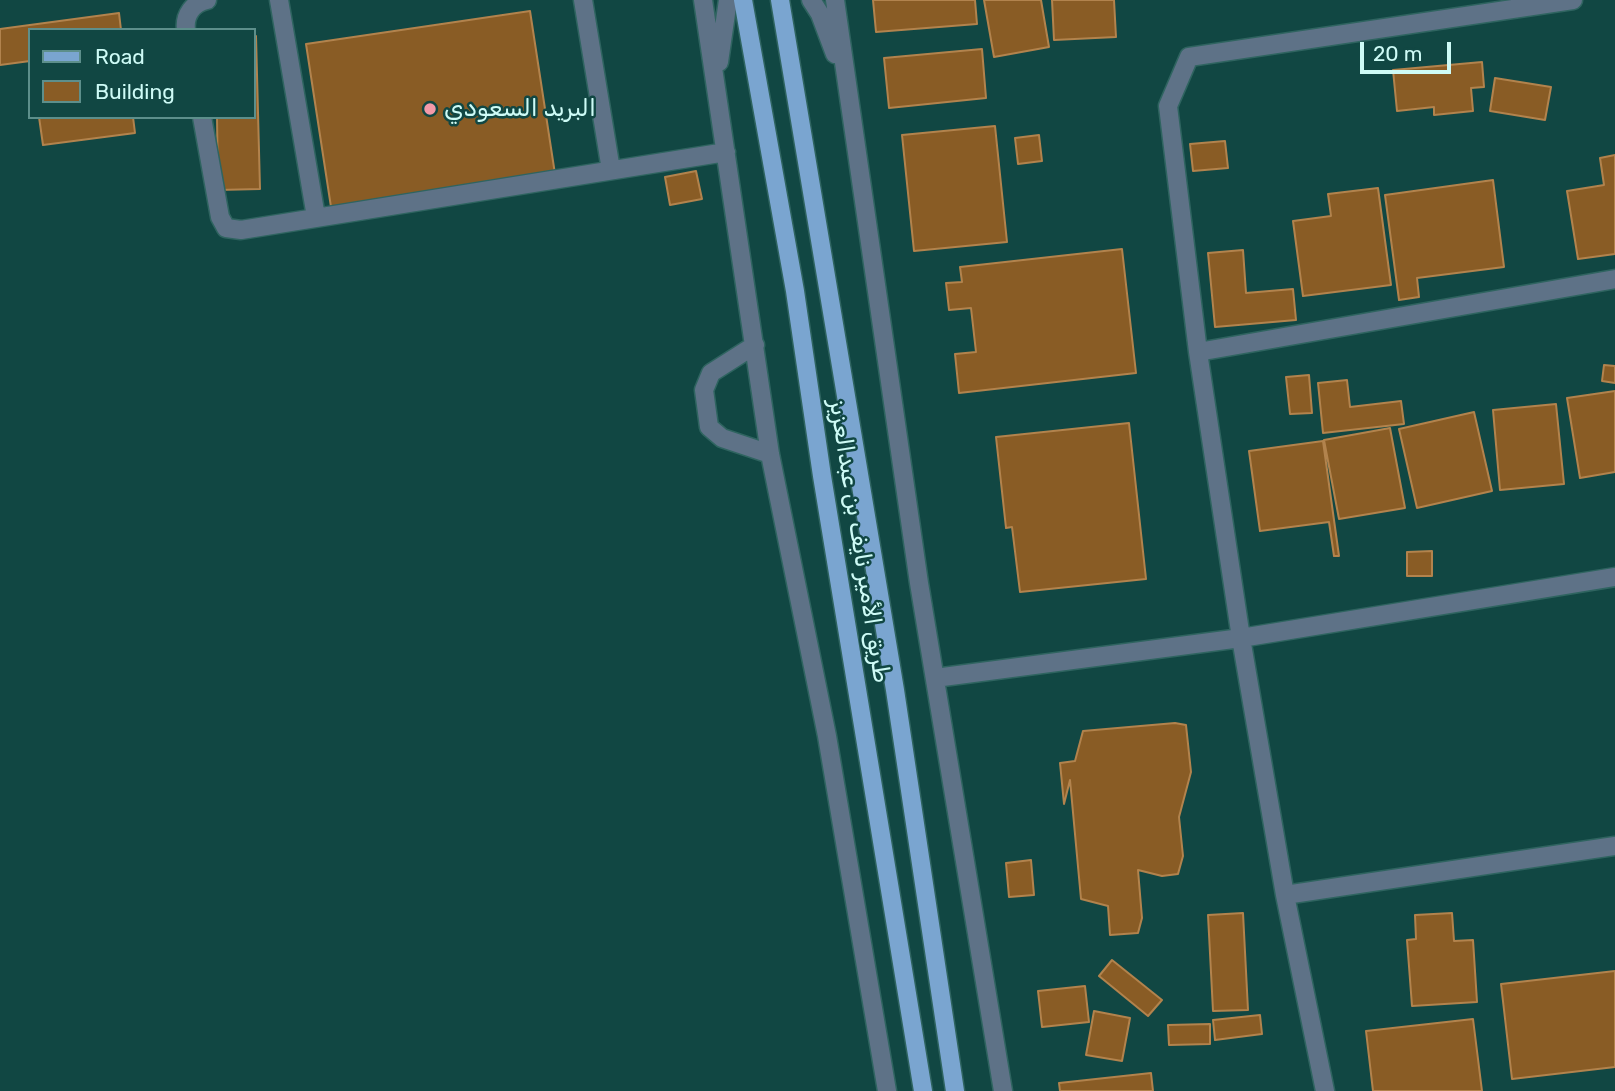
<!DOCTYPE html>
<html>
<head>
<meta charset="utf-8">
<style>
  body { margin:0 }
  #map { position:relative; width:1615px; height:1091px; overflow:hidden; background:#114743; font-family:Rubik,sans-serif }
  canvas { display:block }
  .legend { position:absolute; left:28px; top:28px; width:228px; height:91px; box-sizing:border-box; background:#114743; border:2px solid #5d8f8b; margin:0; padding:9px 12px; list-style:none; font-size:21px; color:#cefbf6 }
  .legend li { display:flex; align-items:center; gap:14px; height:35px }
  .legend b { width:35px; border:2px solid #5d8f8b }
  .scale { position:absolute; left:1360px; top:42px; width:91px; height:32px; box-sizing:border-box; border:4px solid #cefbf6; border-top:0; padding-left:9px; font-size:21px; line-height:24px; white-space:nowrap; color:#cefbf6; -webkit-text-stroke:5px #114743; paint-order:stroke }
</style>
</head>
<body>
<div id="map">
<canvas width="1615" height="1091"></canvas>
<ul class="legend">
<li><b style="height:9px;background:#7aa5d0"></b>Road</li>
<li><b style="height:19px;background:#895c25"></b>Building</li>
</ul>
<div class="scale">20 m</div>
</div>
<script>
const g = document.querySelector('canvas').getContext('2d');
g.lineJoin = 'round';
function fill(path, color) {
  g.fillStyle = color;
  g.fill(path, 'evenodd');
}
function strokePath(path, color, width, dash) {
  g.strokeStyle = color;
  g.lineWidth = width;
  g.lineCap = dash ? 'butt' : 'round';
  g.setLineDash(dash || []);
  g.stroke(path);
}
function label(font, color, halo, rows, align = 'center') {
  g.font = font + ' Rubik,"Noto Sans Arabic",sans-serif';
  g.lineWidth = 5;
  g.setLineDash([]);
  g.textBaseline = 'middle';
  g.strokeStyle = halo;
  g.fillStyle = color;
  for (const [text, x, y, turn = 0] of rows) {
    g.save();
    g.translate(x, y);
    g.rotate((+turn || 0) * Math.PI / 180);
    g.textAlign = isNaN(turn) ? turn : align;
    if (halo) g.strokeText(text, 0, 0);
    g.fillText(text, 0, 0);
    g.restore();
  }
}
const building = new Path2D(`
  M873 0H975L977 24 876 32Z
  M984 0H1041L1049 47 994 57Z
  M1052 0H1114L1116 37 1054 40Z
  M530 11 555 174 331 207 306 44Z
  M119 13 121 30H30V61L0 65V29Z
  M254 36H256L260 189 218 190 217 117H254Z
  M982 49 986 98 889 108 884 58Z
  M1482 62 1484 87 1471 88 1473 111 1434 115V107L1397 111 1393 70Z
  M1495 78 1551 87 1545 120 1490 111Z
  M39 117H133L135 133 43 145Z
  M995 126 1007 242 914 251 902 135Z
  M1039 135 1042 161 1018 164 1015 138Z
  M1225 141 1228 168 1193 171 1190 144Z
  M1615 155V254L1578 259 1567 191 1604 185 1600 158Z
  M696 171 702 199 670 205 665 177Z
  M1493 180 1504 267 1417 278 1419 297 1399 300 1385 195Z
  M1378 188 1391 285 1303 296 1293 221 1331 216 1328 194Z
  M1122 249 1136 373 959 393 955 354 976 352 971 308 949 310 946 283 962 282 960 267Z
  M1243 250 1246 293 1293 289 1296 320 1215 327 1208 253Z
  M1604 365 1615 366V383L1602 381Z
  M1309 375 1312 413 1290 414 1286 377Z
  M1347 380 1350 407 1401 401 1404 424 1323 433 1318 383Z
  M1615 391V472L1580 478 1567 398Z
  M1556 404 1564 484 1500 490 1493 410Z
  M1474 412 1492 491 1417 508 1399 429Z
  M1129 423 1146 579 1020 592 1012 527 1006 528 996 437Z
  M1390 428 1405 508 1339 519 1324 440Z
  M1323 441 1339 556H1334L1329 522 1260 531 1249 451Z
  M1432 551V576H1407V552Z
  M1175 723 1186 725 1191 772 1179 817 1183 856 1178 874 1162 876 1138 870 1142 918 1138 933 1110 935 1108 906 1081 899 1070 780 1064 804 1060 763 1075 761 1083 731Z
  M1031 860 1034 895 1009 897 1006 863Z
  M1243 913 1248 1010 1213 1011 1208 915Z
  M1452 913 1454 941 1473 940 1477 1002 1412 1006 1407 940 1416 939 1415 915Z
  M1112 960 1162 1000 1148 1016 1099 976Z
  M1615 971V1067L1512 1079 1501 984Z
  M1085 986 1089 1022 1042 1027 1038 991Z
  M1094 1011 1130 1018 1122 1061 1086 1055Z
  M1260 1015 1262 1034 1215 1040 1213 1020Z
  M1473 1019 1482 1091H1373L1366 1031Z
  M1210 1024V1044L1169 1045 1168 1025Z
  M1151 1073 1153 1091H1060L1059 1083Z`);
fill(building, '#895c25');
strokePath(building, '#b2834d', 2);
const minor = new Path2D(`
  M279 0 316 217
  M583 0 611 170
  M703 0 770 454 827 736 887 1091
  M811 0 820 14 835 54
  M835 0 919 583 1003 1091
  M186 30C184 15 193 3 207 0
  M719 62 728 0
  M202 117 220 217 226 228 241 230 726 152
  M755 345 711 373 704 390 709 427 722 438 770 454
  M1198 352 1615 279
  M935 678 1241 638 1615 577
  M1285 895 1615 846
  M1325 1091 1285 895 1241 638 1198 352 1168 106 1189 57 1573 0`);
const major = new Path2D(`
  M743 0 795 291 822 476 923 1091
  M780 0 895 690 955 1091`);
strokePath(minor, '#2f6460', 21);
strokePath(major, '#2f6460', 21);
strokePath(minor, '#5e7287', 18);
strokePath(major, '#7aa5d0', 18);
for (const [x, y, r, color] of [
  [430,109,7,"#f39aa9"]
]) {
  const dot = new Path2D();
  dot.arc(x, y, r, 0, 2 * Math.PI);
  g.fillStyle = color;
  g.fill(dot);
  strokePath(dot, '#114743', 2.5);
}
label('24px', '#cefbf6', '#114743', [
  ["البريد السعودي",444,109]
], 'left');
label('24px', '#cefbf6', '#114743', [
  ["طريق الأمير نايف بن عبدالعزيز",859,541,81]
]);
</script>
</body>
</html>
